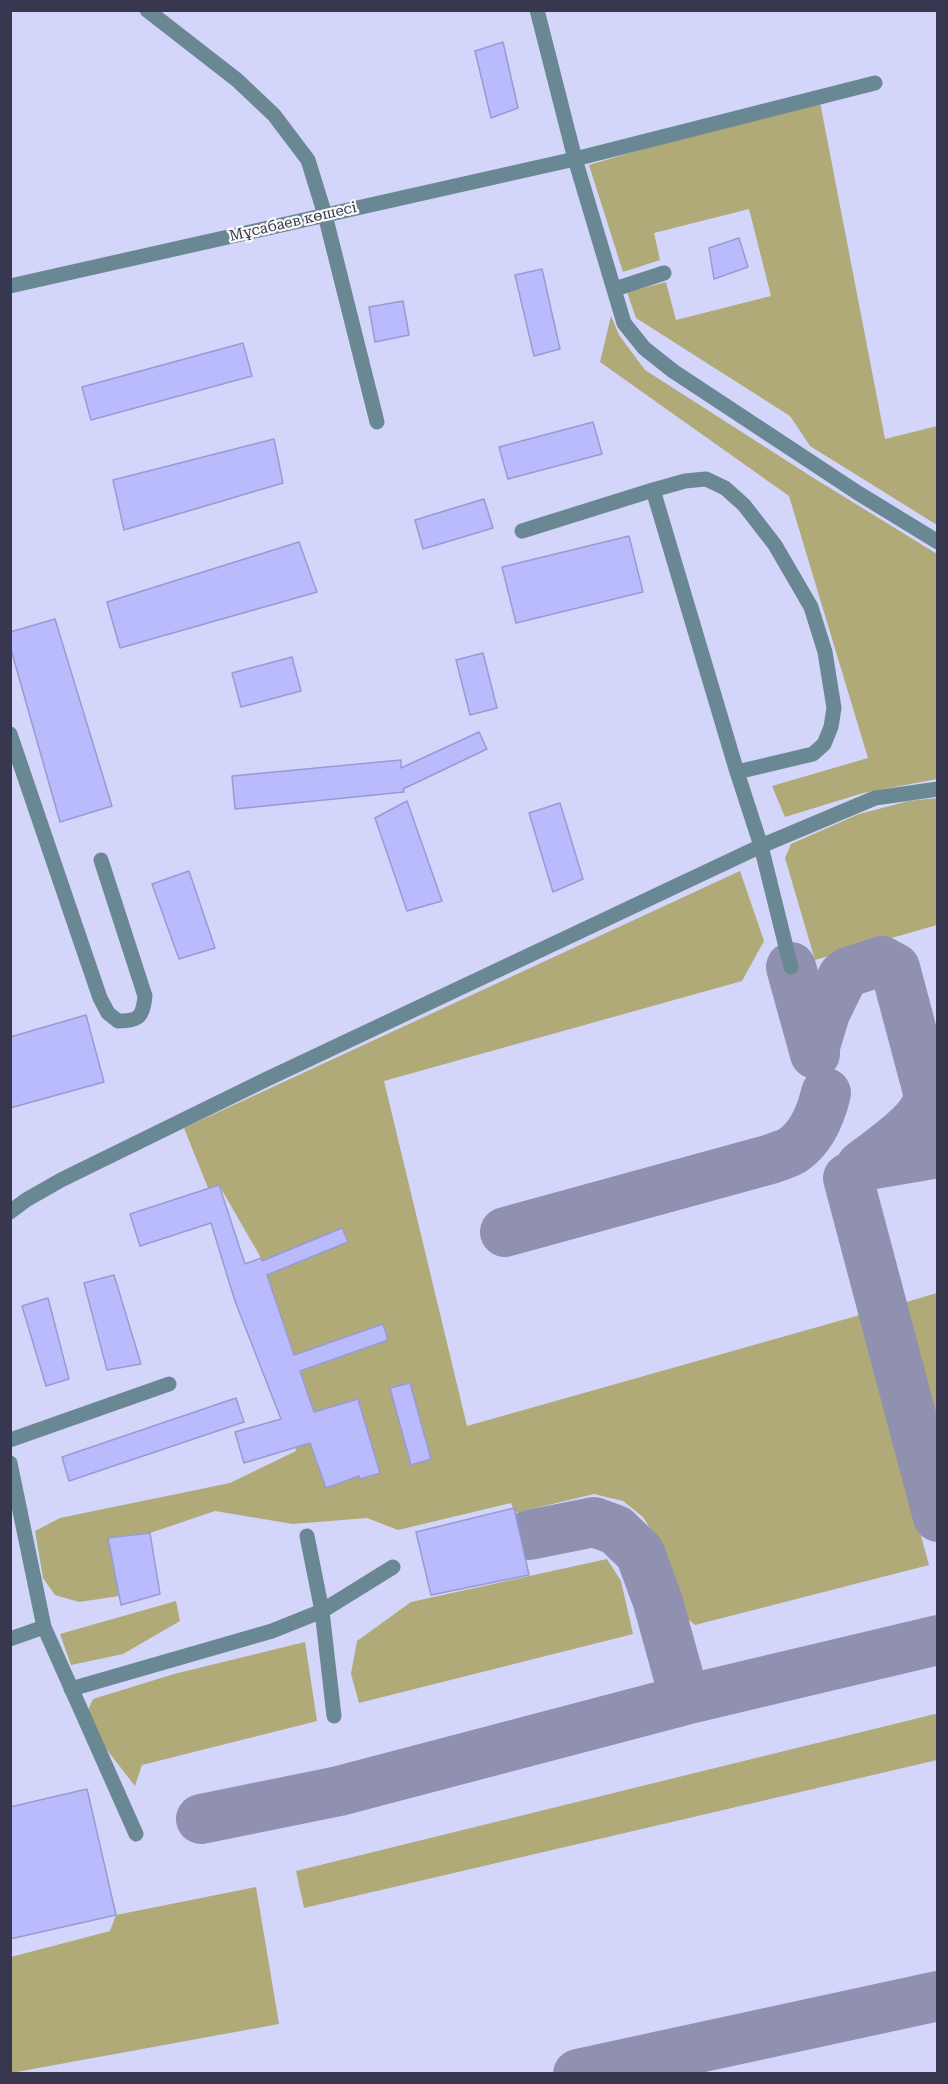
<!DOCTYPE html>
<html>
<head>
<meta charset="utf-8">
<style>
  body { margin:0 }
  #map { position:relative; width:948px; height:2084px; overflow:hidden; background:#d4d5fa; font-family:"Roboto Serif",serif }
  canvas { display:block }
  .frame { position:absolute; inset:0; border:12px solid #373850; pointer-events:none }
</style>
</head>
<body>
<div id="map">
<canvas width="948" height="2084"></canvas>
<div class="frame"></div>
</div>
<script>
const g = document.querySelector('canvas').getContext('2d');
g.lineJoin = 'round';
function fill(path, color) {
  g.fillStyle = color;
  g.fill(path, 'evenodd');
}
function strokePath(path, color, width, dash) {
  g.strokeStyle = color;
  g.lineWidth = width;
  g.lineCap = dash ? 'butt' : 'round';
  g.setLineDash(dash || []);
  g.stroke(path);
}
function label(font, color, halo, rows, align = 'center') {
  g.font = font + ' "Roboto Serif",serif';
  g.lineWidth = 4.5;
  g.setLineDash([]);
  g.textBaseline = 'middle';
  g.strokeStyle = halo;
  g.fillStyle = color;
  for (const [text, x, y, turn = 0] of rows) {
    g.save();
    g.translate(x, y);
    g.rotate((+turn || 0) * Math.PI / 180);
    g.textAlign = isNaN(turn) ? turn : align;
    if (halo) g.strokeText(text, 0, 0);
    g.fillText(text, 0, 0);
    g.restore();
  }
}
fill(new Path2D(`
  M819 97 885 439 937 426V525L810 446 790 416 636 318 627 292 666 282 676 320 771 296 749 209 654 233 660 260 623 272 589 165Z
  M611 316 619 335 645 370 812 477 937 554V779L863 793 785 817 772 786 868 758 789 496 600 362Z
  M937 798V925L815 960 785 858 791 844 859 814 909 801Z
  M740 871 764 941 742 981 384 1081 467 1426 860 1315 929 1565 695 1625 682 1614 661 1546 643 1517 623 1501 594 1494 515 1513 511 1503 398 1530 367 1518 293 1524 215 1511 150 1533 108 1538 119 1596 79 1602 55 1595 43 1578 35 1531 60 1518 230 1483 296 1451 289 1416 309 1397 261 1258 219 1185 208 1188 184 1128Z
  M937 1293H938L937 1431 903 1303Z
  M607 1559 621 1581 633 1634 359 1703 351 1674 357 1641 411 1602Z
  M176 1601 180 1621 123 1654 71 1665 60 1634Z
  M305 1642 317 1721 142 1765 135 1786 100 1741 88 1710 93 1699 174 1674Z
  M935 1714 938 1715 937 1760 304 1908 296 1871Z
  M256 1887 279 2024 11 2073V1957L110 1931 116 1915Z`), '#afaa77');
strokePath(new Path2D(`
  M791 967 815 1054
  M814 1050 825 1013 843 976 848 972 882 961 895 968 928 1092C930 1120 881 1150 861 1166
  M862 1166 938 1153
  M848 1178 938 1517
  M505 1232 771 1159C778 1156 787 1154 793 1150 812 1137 821 1114 826 1093
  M529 1535 594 1522 616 1530 640 1553 658 1602 685 1700
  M201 1819 339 1791 685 1700 938 1640
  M578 2074 938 1996`), '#9090b0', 50);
const building = new Path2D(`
  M503 42 518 108 491 118 475 51Z
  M739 238 748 267 714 279 709 248Z
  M542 269 560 349 534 356 515 275Z
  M403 301 409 335 375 342 369 307Z
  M243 343 252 376 91 420 82 387Z
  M593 422 602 454 508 479 499 447Z
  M274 439 283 483 124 530 113 480Z
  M484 499 493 528 423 549 415 520Z
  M629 536 643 592 516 623 502 567Z
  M299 542 317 592 120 648 107 602Z
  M55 619 112 806 60 822 10 646V632Z
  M483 653 497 708 470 715 456 660Z
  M292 657 301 691 241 707 232 673Z
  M479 732 487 749 403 789 404 792 235 809 232 776 401 760V768Z
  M407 801 442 901 407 911 375 818Z
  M560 803 583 879 553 892 529 813Z
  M189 871 215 948 179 959 152 884Z
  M86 1015 104 1082 10 1108V1037Z
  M219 1185 245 1264 261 1258 262 1261 342 1228 348 1242 267 1275 294 1355 383 1324 388 1340 300 1371 314 1412 358 1399 380 1473 360 1479 359 1476 326 1488 310 1443 244 1463 235 1432 281 1419 235 1301 211 1223 140 1246 130 1214Z
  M114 1275 141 1364 107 1370 84 1283Z
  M48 1298 69 1379 46 1386 22 1306Z
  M410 1383 431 1459 411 1465 390 1388Z
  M236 1398 244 1422 69 1481 62 1457Z
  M514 1508 529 1575 431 1595 416 1532Z
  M150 1533 160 1594 121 1605 108 1538Z
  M87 1789 116 1915 10 1939V1807Z`);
fill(building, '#b9bbfc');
strokePath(building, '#999ad3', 1.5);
strokePath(new Path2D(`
  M147 10 237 80 274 115 308 160 325 215 377 422
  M875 83 575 159 624 323 644 348 673 371 858 493 938 542
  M10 286 575 159 537 10
  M615 289 664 273
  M653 490 685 481 706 479 725 488 744 505 775 545 811 607 825 652 834 708 831 727 824 744 813 754 737 772
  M522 531 653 490 737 772 761 846 791 967
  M10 734 100 998 108 1013 118 1021C139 1021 143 1017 145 996L101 860
  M10 1212 26 1200 61 1180 267 1079 761 846 875 798 938 789
  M10 1440 169 1384
  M10 1463 44 1627 10 1639
  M307 1536 322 1611 334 1716
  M44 1627 136 1834
  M71 1689 272 1631 322 1611 393 1567`), '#6a8893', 15);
label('15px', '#373850', '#fafafa', [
  ["Мұсабаев көшесі",293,222,-13]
]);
</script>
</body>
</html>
